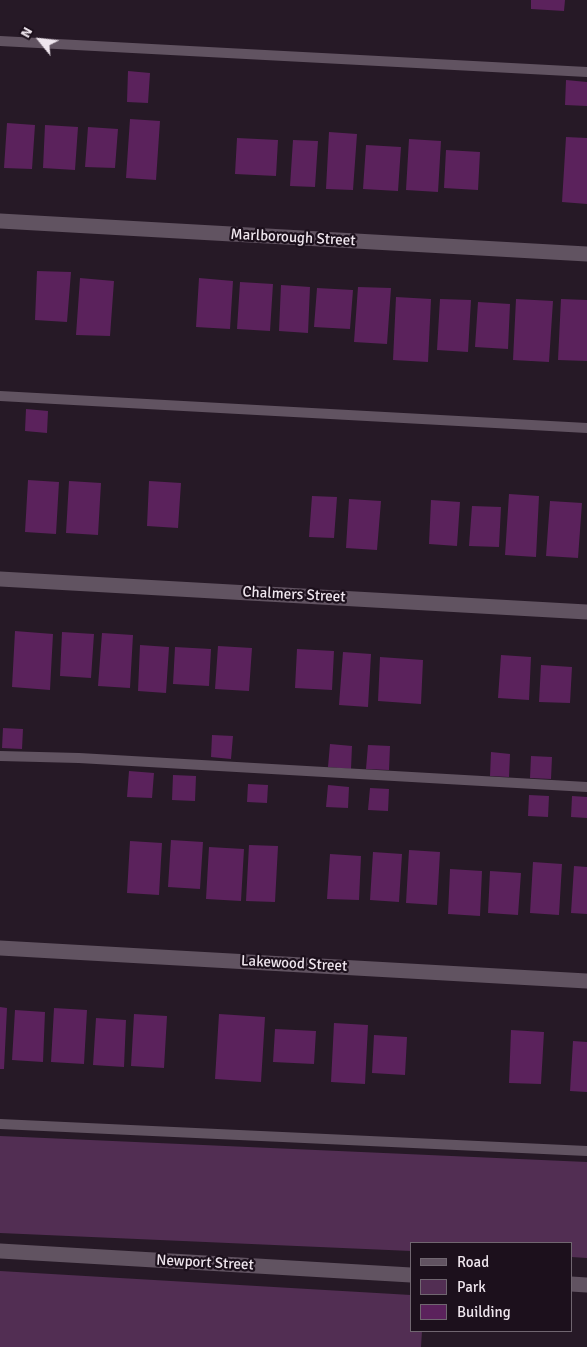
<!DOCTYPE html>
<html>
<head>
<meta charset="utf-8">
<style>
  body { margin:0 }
  #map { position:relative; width:587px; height:1347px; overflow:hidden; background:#261926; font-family:Signika,sans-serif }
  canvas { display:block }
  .legend { position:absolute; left:410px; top:1242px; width:162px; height:90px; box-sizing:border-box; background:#1c101c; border:1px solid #706670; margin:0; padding:6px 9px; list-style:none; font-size:15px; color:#efe6ee }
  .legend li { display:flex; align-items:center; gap:10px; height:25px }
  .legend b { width:25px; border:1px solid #706670 }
  .north { position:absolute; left:15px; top:15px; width:50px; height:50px; -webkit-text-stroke:4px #1c101c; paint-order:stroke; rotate:299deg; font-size:14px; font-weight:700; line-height:20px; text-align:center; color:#efe6ee }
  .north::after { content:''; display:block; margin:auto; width:18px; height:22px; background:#efe6ee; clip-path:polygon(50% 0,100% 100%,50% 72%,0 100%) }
</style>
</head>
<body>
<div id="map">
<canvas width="587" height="1347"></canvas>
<ul class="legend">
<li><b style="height:6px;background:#615361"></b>Road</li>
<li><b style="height:14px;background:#522e53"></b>Park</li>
<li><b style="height:14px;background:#5b225c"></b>Building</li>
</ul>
<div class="north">N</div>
</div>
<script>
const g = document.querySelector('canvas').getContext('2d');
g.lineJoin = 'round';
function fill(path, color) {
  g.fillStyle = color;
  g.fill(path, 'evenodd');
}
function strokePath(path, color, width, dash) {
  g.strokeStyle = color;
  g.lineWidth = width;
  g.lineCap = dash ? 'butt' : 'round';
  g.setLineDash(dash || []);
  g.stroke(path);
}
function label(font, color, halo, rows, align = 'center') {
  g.font = font + ' Signika,sans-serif';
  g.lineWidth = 4.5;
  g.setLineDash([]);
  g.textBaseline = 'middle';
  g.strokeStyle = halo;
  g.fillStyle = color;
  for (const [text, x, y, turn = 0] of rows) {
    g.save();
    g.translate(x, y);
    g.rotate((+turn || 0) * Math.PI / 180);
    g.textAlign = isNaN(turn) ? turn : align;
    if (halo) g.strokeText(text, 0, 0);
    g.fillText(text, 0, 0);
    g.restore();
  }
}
fill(new Path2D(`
  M0 1136 587 1162V1258L571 1257V1243H411V1251L0 1233Z
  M0 1271 411 1295V1331H422L421 1347H0Z`), '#522e53');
fill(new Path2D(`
  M531 0H565L564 11 531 9Z
  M128 71 150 73 148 103 127 102Z
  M566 80 587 82V106L565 105Z
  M130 119 160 121 156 180 126 178Z
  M7 123 35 125 32 169 4 168Z
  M45 125 78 127 75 170 43 168Z
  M88 127 118 129 115 168 85 167Z
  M329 132 357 134 353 190 326 189Z
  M566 137 587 138V204L562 202Z
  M237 138 278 140 276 176 235 174Z
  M409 139 441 141 438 192 406 190Z
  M293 140 318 141 315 187 290 186Z
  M366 145 401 147 398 191 363 189Z
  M446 150 480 152 478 190 444 188Z
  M37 271 71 272 67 322 35 320Z
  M80 278 114 281 110 336 76 335Z
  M199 278 233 281 230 329 196 327Z
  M240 282 273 284 270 331 237 329Z
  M281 285 310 287 308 333 279 331Z
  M358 287 391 288 387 344 354 342Z
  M317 288 353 290 350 329 314 327Z
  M396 297 431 299 428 362 393 360Z
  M440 299 471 300 468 352 437 350Z
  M516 299 553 301 549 362 513 360Z
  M561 299 587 300V361L558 360Z
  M478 302 510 304 508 349 475 347Z
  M26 409 48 411 47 433 25 431Z
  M28 480 59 482 56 534 25 532Z
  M69 481 101 483 98 535 66 533Z
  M149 481 181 483 178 528 147 526Z
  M509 494 539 496 536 557 505 555Z
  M312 496 337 497 334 538 309 537Z
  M349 499 381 501 377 550 346 548Z
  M431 500 460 502 457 546 429 544Z
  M550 501 582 503 578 558 546 556Z
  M472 506 501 507 499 547 469 546Z
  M15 631 53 634 50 690 12 687Z
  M62 632 94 634 91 678 60 676Z
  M102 633 133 635 130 688 98 686Z
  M140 645 169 647 166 693 138 691Z
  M218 646 252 648 249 691 215 689Z
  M175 647 211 649 209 686 173 684Z
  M297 649 334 651 332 690 295 688Z
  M343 652 371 654 368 707 339 705Z
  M501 655 531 657 529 700 498 698Z
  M380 657 423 660 421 704 378 701Z
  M541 665 572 667 570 703 539 702Z
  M3 728 23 729 22 749 2 748Z
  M212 735 233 736 231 759 211 757Z
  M330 744 352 746 351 769 328 767Z
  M368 745 390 746 389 770 366 769Z
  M491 752 510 754 509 777 490 776Z
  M531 756 552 757 551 779 530 778Z
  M129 771 154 773 152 798 127 797Z
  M173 775 196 776 195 801 172 800Z
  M248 784 268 785 267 803 247 802Z
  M328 785 349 787 348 808 326 807Z
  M370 788 389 789 388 811 368 810Z
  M529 795 549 796 548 817 528 816Z
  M572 796 587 797V818L571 817Z
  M171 840 203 842 200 889 168 887Z
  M130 841 162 843 159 895 127 893Z
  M249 845 278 846 275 902 246 901Z
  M209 847 244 849 241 901 206 899Z
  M409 850 440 852 437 905 406 903Z
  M373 852 402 854 399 902 370 900Z
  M330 854 361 856 359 900 327 899Z
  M533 862 562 864 559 915 530 913Z
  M574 866 587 867V914L571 913Z
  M450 869 482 871 480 916 448 914Z
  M490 871 521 873 518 915 488 913Z
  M0 1007 7 1008 4 1069H0Z
  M54 1008 87 1010 84 1064 51 1062Z
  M15 1010 45 1012 43 1062 12 1060Z
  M134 1014 167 1016 164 1068 131 1066Z
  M219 1014 265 1017 261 1082 215 1079Z
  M96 1018 126 1020 124 1067 93 1065Z
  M334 1023 368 1025 365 1084 331 1082Z
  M275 1029 316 1031 314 1064 273 1062Z
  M511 1030 544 1032 541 1084 509 1083Z
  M374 1035 407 1037 405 1075 372 1073Z
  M573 1041 587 1042V1092L570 1091Z`), '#5b225c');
strokePath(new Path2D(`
  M0 41 587 72
  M0 396 587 428
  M0 756 79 758 587 787
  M0 1124 587 1151`), '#615361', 10);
strokePath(new Path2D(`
  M0 221 587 254
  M0 579 587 612
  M0 948 587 981
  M0 1251 411 1275
  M571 1284 587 1285`), '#615361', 15);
label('15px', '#efe6ee', '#1c101c', [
  ["Marlborough Street",293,238,3],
  ["Chalmers Street",294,595,3],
  ["Lakewood Street",294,964,3],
  ["Newport Street",205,1263,3]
]);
</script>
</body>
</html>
